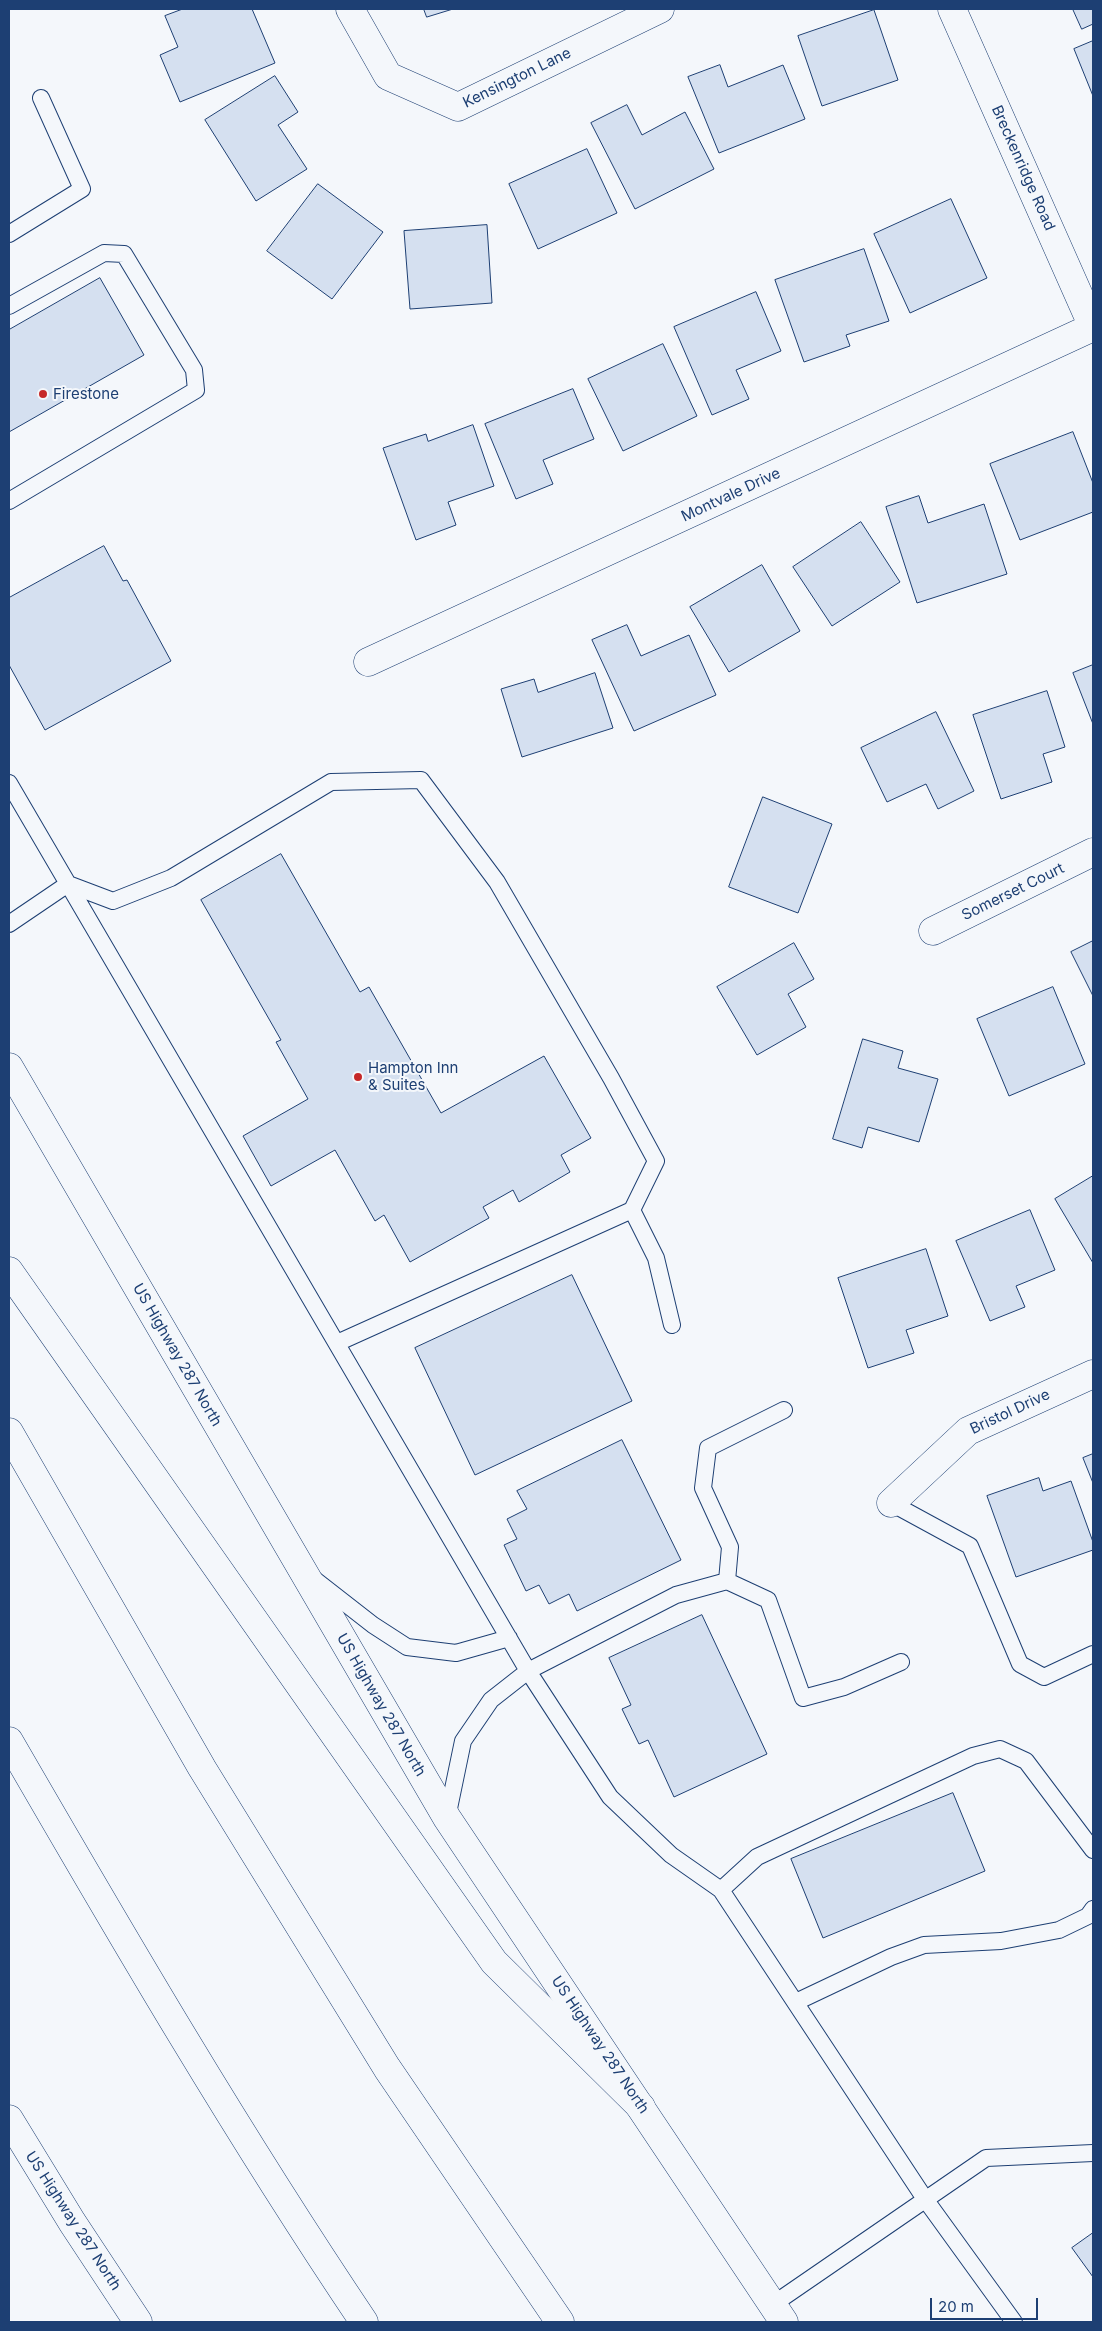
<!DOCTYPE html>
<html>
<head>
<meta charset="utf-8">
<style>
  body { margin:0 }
  #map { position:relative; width:1102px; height:2331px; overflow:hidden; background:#f4f7fb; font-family:Inter,sans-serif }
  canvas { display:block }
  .frame { position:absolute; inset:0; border:10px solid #1d3f73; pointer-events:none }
  .scale { position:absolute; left:930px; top:2298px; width:108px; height:22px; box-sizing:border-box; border:2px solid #1d3f73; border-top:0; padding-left:6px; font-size:15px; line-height:18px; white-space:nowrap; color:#1d3f73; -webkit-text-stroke:4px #f4f7fb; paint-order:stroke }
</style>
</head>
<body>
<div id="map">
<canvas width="1102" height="2331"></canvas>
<div class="frame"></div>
<div class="scale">20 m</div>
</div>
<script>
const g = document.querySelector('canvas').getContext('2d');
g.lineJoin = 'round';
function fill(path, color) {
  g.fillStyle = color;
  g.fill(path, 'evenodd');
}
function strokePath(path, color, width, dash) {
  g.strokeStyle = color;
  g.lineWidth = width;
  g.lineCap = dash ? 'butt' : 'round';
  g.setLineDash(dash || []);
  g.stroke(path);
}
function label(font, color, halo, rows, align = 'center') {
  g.font = font + ' Inter,sans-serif';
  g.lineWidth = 4;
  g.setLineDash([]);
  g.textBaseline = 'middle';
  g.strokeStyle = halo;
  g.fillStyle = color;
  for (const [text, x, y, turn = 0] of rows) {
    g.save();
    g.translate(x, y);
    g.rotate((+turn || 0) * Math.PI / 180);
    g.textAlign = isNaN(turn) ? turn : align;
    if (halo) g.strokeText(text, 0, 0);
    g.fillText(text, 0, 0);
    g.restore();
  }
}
const building = new Path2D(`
  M183 9H252L275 63 180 102 160 55 178 47 165 16Z
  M424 9H453L427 17Z
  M1073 9H1093V24L1082 29Z
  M874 10 898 80 822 106 798 36Z
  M1093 41V96L1074 49Z
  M720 65 728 87 783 65 805 119 719 153 688 77Z
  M275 76 298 112 278 125 307 169 256 201 205 120Z
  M627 105 642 135 685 112 714 169 635 209 591 123Z
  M587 149 617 213 538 249 509 184Z
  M318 184 383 232 332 299 267 251Z
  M951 199 987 278 910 313 874 234Z
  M487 225 492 303 410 309 404 231Z
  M864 249 889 321 846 335 850 346 804 362 775 280Z
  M100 278 144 355 9 432V330Z
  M756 292 781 351 736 370 749 399 712 415 674 327Z
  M663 344 697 416 623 451 588 379Z
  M573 389 594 439 543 460 553 484 516 499 485 424Z
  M473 425 494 486 448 502 456 525 416 540 383 448 426 434 428 441Z
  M1073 432 1093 483V512L1020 540 990 464Z
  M919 496 928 523 984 504 1007 574 917 603 886 507Z
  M861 522 900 582 832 626 793 567Z
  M104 546 123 581 127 580 171 661 45 730 9 665V598Z
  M762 565 800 631 729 672 690 607Z
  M627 625 641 656 689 635 716 695 634 731 592 640Z
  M1093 665V724L1073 673Z
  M595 673 613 728 522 757 501 689 534 679 538 692Z
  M1047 691 1065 747 1043 754 1052 782 1001 799 973 715Z
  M936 712 974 791 938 809 926 784 887 802 861 748Z
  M763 797 832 824 798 913 729 887Z
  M281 854 360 992 369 987 441 1113 544 1056 591 1138 561 1155 570 1172 519 1202 513 1190 483 1207 489 1218 410 1262 384 1215 375 1221 335 1150 271 1186 243 1136 308 1099 276 1042 281 1040 201 900Z
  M1093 941V996L1071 952Z
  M794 943 814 979 788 994 806 1027 757 1055 717 987Z
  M1053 987 1085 1064 1009 1096 977 1019Z
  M863 1039 903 1051 898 1068 938 1079 919 1142 868 1127 862 1148 833 1139Z
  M1093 1176V1263L1055 1199Z
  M1030 1210 1055 1270 1016 1286 1025 1307 990 1321 956 1241Z
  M926 1249 948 1316 906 1330 914 1353 868 1368 838 1278Z
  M572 1275 632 1401 475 1475 415 1348Z
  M622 1440 681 1560 577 1611 569 1594 549 1604 539 1585 526 1591 504 1545 517 1539 507 1519 527 1509 517 1491Z
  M1093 1454V1483L1083 1458Z
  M1039 1478 1043 1491 1071 1481 1093 1542V1550L1016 1577 987 1496Z
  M702 1615 767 1754 674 1797 648 1740 639 1744 622 1709 631 1705 609 1658Z
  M953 1793 985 1871 823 1938 791 1859Z
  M1093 2233V2277L1072 2248Z`);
fill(building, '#d5e0f0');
strokePath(building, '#1d3f73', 1);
const service = new Path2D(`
  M9 234 82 189 41 98
  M9 306 104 253 124 254 194 370 196 390 9 501
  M9 783 528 1671 610 1797 671 1855 721 1890 925 2199 1014 2322
  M9 924 68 884 113 901 171 878 331 782 421 780 497 882 611 1078 656 1161 632 1210 337 1343
  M632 1210 656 1258 672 1325
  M891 1503 970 1546 1020 1664 1044 1677 1093 1654
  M314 1579 373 1625 407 1647 456 1653 509 1638
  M727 1581 768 1600 803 1698 844 1687 901 1662
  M447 1818 463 1741 491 1700 528 1671 676 1595 727 1581 730 1547 703 1488 708 1448 784 1410
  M721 1890 757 1857 973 1756 1000 1749 1026 1761 1093 1850
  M796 2002 891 1957 924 1945 1001 1941 1059 1930 1088 1916 1093 1909
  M772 2305 986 2158 1093 2153`);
const minor = new Path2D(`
  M350 9 388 76 458 107 660 9
  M368 662 1093 327 952 9
  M933 931 1093 852
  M891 1503 968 1431 1093 1374`);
const secondary = new Path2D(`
  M9 1067 447 1818 784 2322
  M9 2119 72 2222 138 2322`);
const motorway = new Path2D(`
  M9 1271 494 1962 641 2107
  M9 1432 202 1768 387 2068 560 2322
  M9 1741C123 1938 237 2133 364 2322`);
strokePath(service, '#1d3f73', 18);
strokePath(minor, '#1d3f73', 29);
strokePath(secondary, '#1d3f73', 29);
strokePath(motorway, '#1d3f73', 29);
strokePath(service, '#f4f7fb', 16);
strokePath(minor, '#f4f7fb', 28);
strokePath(secondary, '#f4f7fb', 28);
strokePath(motorway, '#f4f7fb', 28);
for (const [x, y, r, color] of [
  [43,394,5,"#c62828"],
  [358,1077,5,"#c62828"]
]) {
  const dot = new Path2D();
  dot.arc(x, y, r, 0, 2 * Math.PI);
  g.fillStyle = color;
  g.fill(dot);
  strokePath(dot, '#f4f7fb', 2);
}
label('15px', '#1d3f73', '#f4f7fb', [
  ["Kensington Lane",517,78,-26],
  ["Breckenridge Road",1023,168,66],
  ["Montvale Drive",731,495,-25],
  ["Somerset Court",1013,892,-26],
  ["US Highway 287 North",177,1355,60],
  ["Bristol Drive",1010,1412,-25],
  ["US Highway 287 North",381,1705,60],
  ["US Highway 287 North",600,2045,56],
  ["US Highway 287 North",73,2221,57]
]);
label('15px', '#1d3f73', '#f4f7fb', [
  ["Firestone",53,394],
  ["Hampton Inn",368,1068],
  ["& Suites",368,1085]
], 'left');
</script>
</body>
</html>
